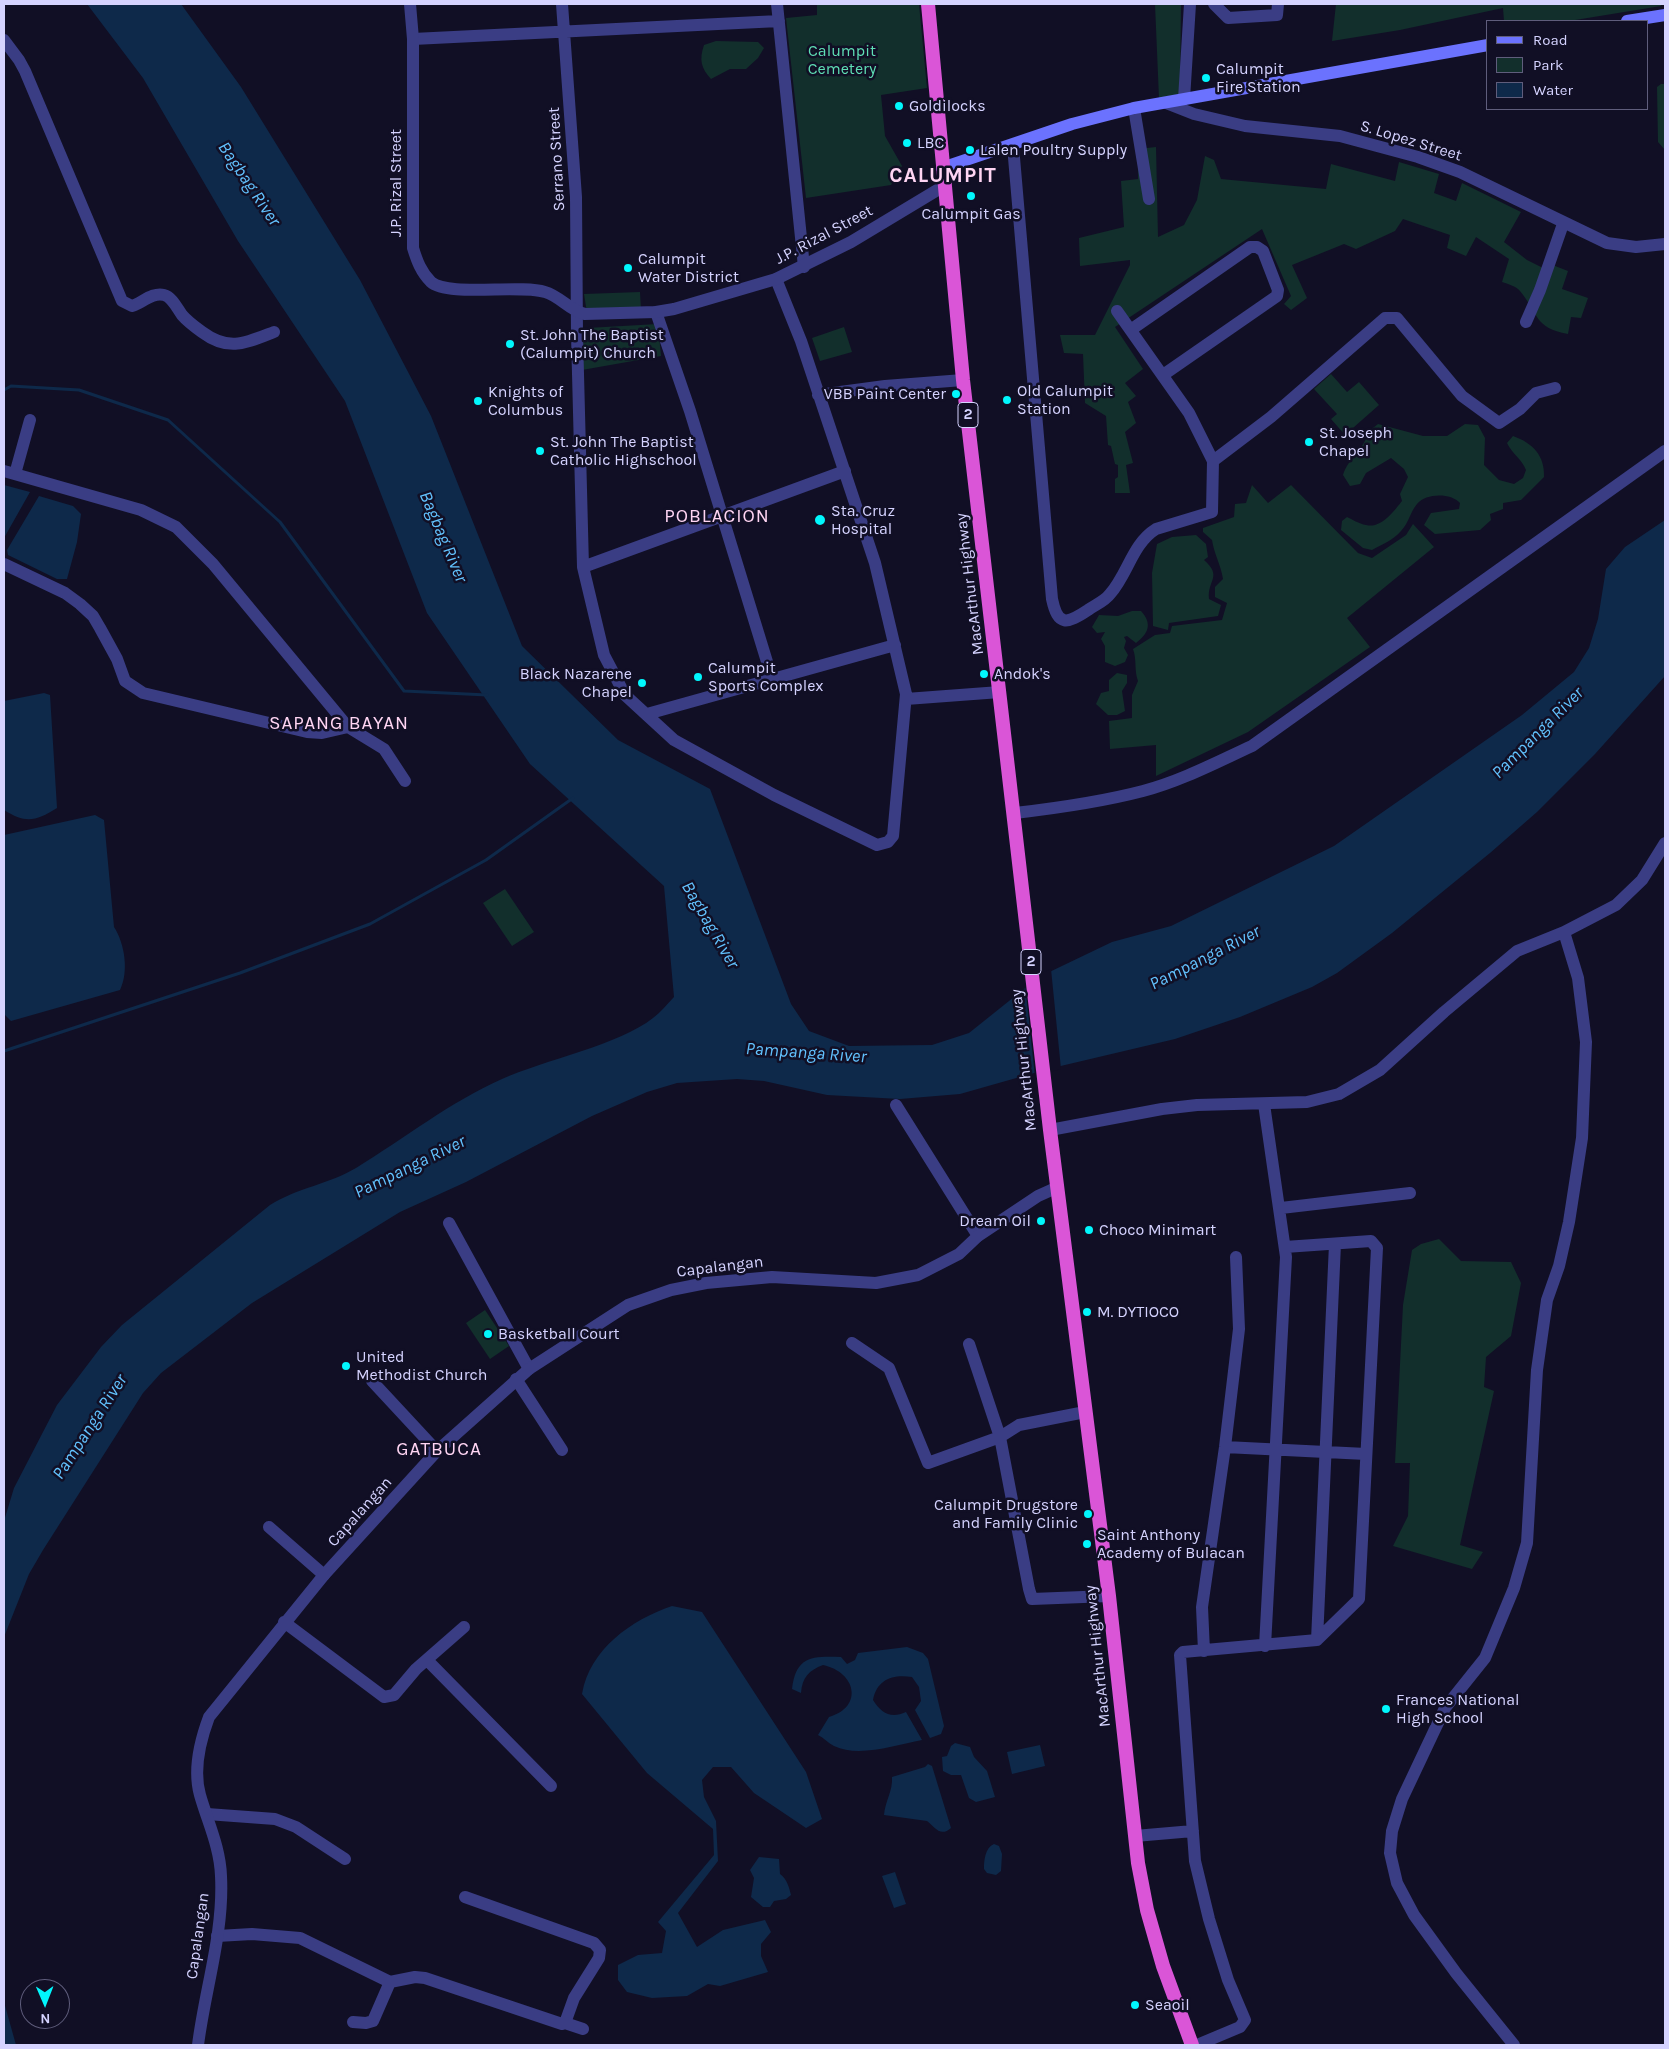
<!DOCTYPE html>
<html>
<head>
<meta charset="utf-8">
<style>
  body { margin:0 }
  #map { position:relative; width:1669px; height:2049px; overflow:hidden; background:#110f25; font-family:Karla,sans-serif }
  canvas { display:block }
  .frame { position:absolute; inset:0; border:5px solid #d5d3ff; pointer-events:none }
  .legend { position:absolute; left:1486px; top:20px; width:162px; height:90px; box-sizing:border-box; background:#110f25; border:1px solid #5f5d7c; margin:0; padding:6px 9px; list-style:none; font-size:15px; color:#d5d3ff }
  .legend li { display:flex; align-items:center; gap:10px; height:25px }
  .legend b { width:25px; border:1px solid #5f5d7c }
  .north { position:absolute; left:20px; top:1979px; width:50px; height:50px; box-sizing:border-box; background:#110f25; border:1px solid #5f5d7c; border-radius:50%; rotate:179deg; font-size:14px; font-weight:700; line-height:20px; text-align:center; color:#d5d3ff }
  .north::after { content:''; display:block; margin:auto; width:18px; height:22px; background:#01f7fd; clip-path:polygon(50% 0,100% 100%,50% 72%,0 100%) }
</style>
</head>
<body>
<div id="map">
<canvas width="1669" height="2049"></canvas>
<div class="frame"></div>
<ul class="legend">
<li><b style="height:6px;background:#6b72fe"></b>Road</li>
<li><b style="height:14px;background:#122f2c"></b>Park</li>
<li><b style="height:14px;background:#0e294a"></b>Water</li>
</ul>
<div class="north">N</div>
</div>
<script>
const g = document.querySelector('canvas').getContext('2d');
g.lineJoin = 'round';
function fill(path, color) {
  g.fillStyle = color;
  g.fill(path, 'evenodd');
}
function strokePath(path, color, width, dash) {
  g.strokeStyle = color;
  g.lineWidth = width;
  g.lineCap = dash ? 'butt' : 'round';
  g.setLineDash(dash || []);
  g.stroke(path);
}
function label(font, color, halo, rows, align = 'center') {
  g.font = font + ' Karla,sans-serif';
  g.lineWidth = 5;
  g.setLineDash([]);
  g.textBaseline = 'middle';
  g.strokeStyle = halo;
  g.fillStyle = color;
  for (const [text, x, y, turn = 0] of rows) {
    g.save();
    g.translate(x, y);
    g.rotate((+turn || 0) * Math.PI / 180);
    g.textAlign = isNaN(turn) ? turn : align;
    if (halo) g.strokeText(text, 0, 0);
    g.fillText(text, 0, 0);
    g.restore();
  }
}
fill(new Path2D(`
  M817 4H919L927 88 881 95 885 136 902 166 891 185 806 198 786 18 817 15Z
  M1155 4H1181L1180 94 1159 98Z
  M1336 4H1661V6L1569 21H1504L1503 8 1400 30 1332 41Z
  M716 41 758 42 764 48 758 58 746 69H730L711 79C701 68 699 60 704 45Z
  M1661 84H1665V150L1658 142 1657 87Z
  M1156 147 1158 237 1184 225 1197 200 1205 156 1214 160 1221 179 1326 189 1331 164 1395 181 1399 162 1439 174 1434 193 1456 201 1462 183 1521 212 1504 242 1527 260 1547 270 1550 264 1568 271 1562 289 1588 298 1581 318 1571 317 1568 334C1534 328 1539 314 1520 291 1516 286 1508 284 1502 282L1509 259 1476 237 1466 256 1447 248 1450 235 1403 219 1395 231 1356 249 1344 244 1292 265 1307 298 1291 310 1284 304 1291 296 1262 229 1115 327 1143 369 1125 383 1136 396 1128 402 1136 423 1125 432 1133 463 1126 465 1130 493H1115V479L1118 477V465L1115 464 1111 446 1108 445 1106 416 1085 403 1083 354 1064 353 1060 335H1095L1130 265V260L1080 266 1079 238 1124 227 1121 181 1138 179V149Z
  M640 292 641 310 587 313 584 294Z
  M658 324 661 356 582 370V333L587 328Z
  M844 327 852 352 820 361 812 338Z
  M1331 374 1347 392 1359 382 1379 405 1345 435 1331 419 1337 414 1314 389Z
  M1378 424 1423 436H1447L1465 424 1478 425 1485 438 1484 465 1499 480 1514 484 1523 478 1526 470C1522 459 1512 454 1507 443L1513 436C1533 443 1545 456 1544 477L1521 500 1503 503V509L1490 514 1491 520 1480 530 1435 534 1424 525 1431 513 1459 509 1460 503C1451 493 1426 493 1417 504 1410 512 1409 523 1401 531 1393 540 1383 544 1372 550L1363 548 1341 530 1342 521 1347 517C1352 519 1359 524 1366 525 1381 529 1394 511 1402 501L1400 494 1408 477 1404 469 1391 458 1366 473 1360 484 1350 486 1343 475C1348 458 1365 449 1368 432Z
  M1252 485 1268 503 1291 485 1358 553 1372 558 1406 535 1413 524 1434 547 1347 618 1370 647 1248 732 1156 776V745L1110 749 1109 721 1132 718V695L1138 681C1134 670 1137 660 1133 649L1155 635 1170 633 1172 626 1222 620 1227 603 1215 597V587L1223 579C1221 565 1214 554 1212 540L1203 532V528L1234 517 1235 504 1246 503Z
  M1196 535 1206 544 1208 557 1204 560C1223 577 1207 580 1209 599L1221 605 1218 616 1169 623 1168 630 1153 626 1152 573 1157 544 1172 537Z
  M1132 611H1141C1153 624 1148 634 1136 643L1127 636 1124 637 1126 641 1124 648 1128 655 1125 662 1115 666 1105 662V646L1101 639 1105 632 1097 633 1092 627 1099 615 1118 616Z
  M1117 673 1127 675V683L1122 691 1125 711 1117 715H1108L1096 704 1101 693 1109 691V680Z
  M505 889 534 932 512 946 483 903Z
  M1439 1239 1461 1261 1511 1262 1521 1283 1511 1336 1486 1357 1484 1387 1494 1391 1460 1545 1483 1552 1472 1569 1393 1546 1408 1516 1410 1463H1395L1403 1305 1412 1250 1421 1244Z
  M485 1310 509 1346 490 1359 466 1323Z`), '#122f2c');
fill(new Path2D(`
  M87 4H181L241 87 360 280 431 416 522 646 618 740 710 789 791 1004 809 1031 849 1046 932 1045 969 1033 1039 977 1112 942 1171 926 1334 846 1522 715 1574 672 1589 648 1598 619 1606 569 1625 547 1665 520V676L1595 754 1537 812 1490 853 1392 933 1337 973 1312 987 1240 1017 1175 1039 1048 1069 960 1094 900 1099 827 1095 764 1081 737 1079 677 1083 647 1092 592 1116 466 1182 400 1212 252 1303 161 1373 143 1393 43 1550 29 1574 4 1637V1521L14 1488 57 1405 101 1347 122 1325 270 1205C297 1188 329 1184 356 1168 405 1138 450 1102 502 1079 544 1060 619 1045 653 1018 661 1012 667 1004 674 997L664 886 530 764 427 613 345 401 238 241 143 78Z
  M4 485 30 492 4 538Z
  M39 496 73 506 81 514 77 542 67 579H57L8 555 7 550Z
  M44 693 50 695 57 808C36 821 26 824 4 810V701Z
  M95 815 104 820 114 927C125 944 129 972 120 990L11 1021 4 1014V835Z
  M672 1606 702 1612 806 1772 822 1819 806 1828 754 1793 731 1767H713L702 1780 704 1797 716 1821 718 1861 678 1913 697 1947 723 1930 765 1920 771 1932 761 1944V1956L768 1972 720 1986 708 1984 687 1996 652 1998 627 1992 618 1980V1965L638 1955 662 1953 666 1931 658 1922 714 1855 713 1829 647 1773 582 1694C590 1649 631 1620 672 1606Z
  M907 1647 923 1653 928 1659 944 1726 941 1734 930 1738 915 1710 921 1701 919 1687 912 1677C893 1674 877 1679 873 1700 881 1713 891 1719 906 1712L922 1740C895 1745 859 1758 834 1746 828 1743 824 1738 818 1735L829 1717C864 1707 856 1672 823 1665 809 1670 802 1678 801 1693L792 1689C796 1656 812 1656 841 1657L847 1664 855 1660 858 1653Z
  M955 1743 970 1747 974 1757 987 1771 995 1797 976 1802 969 1798 961 1775H951L943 1771 942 1757 947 1756 951 1746Z
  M1040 1745 1045 1766 1012 1774 1007 1752Z
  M928 1764 932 1766 951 1828C940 1838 934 1826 927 1821L884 1815C885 1801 893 1791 892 1777L925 1767Z
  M994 1844 999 1846 1002 1854 1001 1871 996 1875 987 1873 984 1869C984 1860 985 1848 994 1844Z
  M759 1857 779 1859 780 1874C787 1879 789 1887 791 1895L786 1899 774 1901 770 1907H763L751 1897 754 1878 750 1870Z
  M895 1872 906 1904 894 1908 882 1876Z
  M4 2002 16 2045H4Z`), '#0e294a');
fill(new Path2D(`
  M1051 969 1061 1069 1035 1076 1025 985 1037 975Z`), '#110f25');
strokePath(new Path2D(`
  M4 390 11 386 79 390 168 420 280 522 404 691 487 695
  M4 1051 240 973 370 924 486 860 573 798`), '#0e294a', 3);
strokePath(new Path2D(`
  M562 4 576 197 577 335 583 567 604 655 625 695 674 740 774 795 877 845 888 842 893 836 906 694 875 563 801 341 776 279
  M777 4 804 267
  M1214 4 1228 18 1277 15 1278 4
  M413 39 779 21
  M4 40 19 60 25 71 122 301 132 306C142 303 152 292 164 295 172 297 177 308 182 315 188 322 195 327 202 332 229 352 246 343 274 332
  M1184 99 1190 4
  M1166 103 1194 114 1245 126 1340 136 1418 157 1460 172 1607 243 1636 247 1665 244
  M1134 108 1149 199
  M1013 146 1052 599C1058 627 1067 624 1088 610 1095 605 1105 601 1110 594 1128 574 1132 544 1156 529L1212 512 1213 461 1271 417 1385 318H1397L1462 396 1499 423 1520 409 1536 393 1555 388
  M1117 311 1189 413 1213 461
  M656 312 690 411 772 678
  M1526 322 1540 290 1563 224
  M1132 329 1250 247H1257L1263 251 1278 290 1277 296 1163 375
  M818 395 885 386 963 380
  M4 471 141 510 176 527 213 564 348 727 384 749 405 781
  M15 474 30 420
  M4 564 65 593 80 604 93 616 100 628 117 659 125 681 143 693 307 732 322 733 348 727
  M583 567 845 471
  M906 699 1000 692
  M647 714 895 645
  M1015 813C1058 808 1101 802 1143 791 1181 781 1217 762 1252 746L1665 451
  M1264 1104 1286 1257 1265 1646
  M896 1105 978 1236
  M1050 1130 1162 1109 1197 1105 1307 1102 1339 1094 1380 1070 1444 1012 1517 951 1564 932 1616 905 1642 880 1665 843
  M1281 1208 1410 1193
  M449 1223 529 1369
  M852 1343 889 1368 928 1463 1000 1437 1019 1425 1085 1412
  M969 1344 1000 1437 1029 1589 1032 1599 1109 1596
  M516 1379 562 1450
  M372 1381 437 1451
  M1225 1447 1366 1454
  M269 1527 324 1575
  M284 1622 384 1697 394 1695 416 1669 464 1627
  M1317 1640 1335 1244
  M1204 1651 1202 1607 1225 1447 1239 1329 1236 1257
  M427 1660 551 1786
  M207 1814 275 1819 296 1827 345 1859
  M1135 1836 1193 1831
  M217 1936 252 1934 300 1938 390 1982 415 1977 425 1978 562 2024 565 2023 574 1998 599 1958 600 1950 594 1943 465 1897
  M353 2022 366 2023 373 2021 390 1982
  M565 2023 583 2029
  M1197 2045 1240 2027 1245 2020 1228 1980 1209 1919 1195 1861 1180 1655 1183 1652 1317 1640 1359 1599 1377 1248 1371 1241 1285 1247
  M1514 2045 1456 1973 1414 1915 1397 1883 1390 1853 1392 1831 1402 1799 1445 1708 1485 1658 1514 1588 1527 1543 1537 1370 1547 1300 1559 1266 1569 1222 1582 1138 1586 1042 1578 978 1564 932`), '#3a3d84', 12);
strokePath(new Path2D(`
  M410 4 413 39V248C417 261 421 272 431 282 448 297 519 284 545 292 560 296 570 311 585 314L656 312 674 309 776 279 851 242 944 186
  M198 2045C205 1989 224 1933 221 1876 220 1847 208 1823 200 1795 193 1770 200 1741 209 1717L324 1575 437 1451 529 1369 628 1305 671 1290 706 1283 772 1277 876 1283 918 1275 959 1254 978 1236 1038 1196 1058 1187`), '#3a3d84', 12);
strokePath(new Path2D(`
  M1627 21 1665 15
  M942 168 1072 124 1134 108 1488 45`), '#6b72fe', 12);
strokePath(new Path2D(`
  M928 4 963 380 1050 1130 1109 1596 1138 1863 1147 1910 1163 1966 1192 2045`), '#da55d7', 14);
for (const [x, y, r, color] of [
  [1206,78,5,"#01f7fd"],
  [899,106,5,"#01f7fd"],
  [907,143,5,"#01f7fd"],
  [970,150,5,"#01f7fd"],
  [971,196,5,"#01f7fd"],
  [628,268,5,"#01f7fd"],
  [510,344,5,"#01f7fd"],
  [956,394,5,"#01f7fd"],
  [1007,400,5,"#01f7fd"],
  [478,401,5,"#01f7fd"],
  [1309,442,5,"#01f7fd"],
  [540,451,5,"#01f7fd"],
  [820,520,6,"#01f7fd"],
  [984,674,5,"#01f7fd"],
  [698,677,5,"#01f7fd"],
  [642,683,5,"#01f7fd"],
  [1041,1221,5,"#01f7fd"],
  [1089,1230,5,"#01f7fd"],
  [1087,1312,5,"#01f7fd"],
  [488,1334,5,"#01f7fd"],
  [346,1366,5,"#01f7fd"],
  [1088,1514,5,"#01f7fd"],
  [1087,1544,5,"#01f7fd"],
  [1386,1709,5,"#01f7fd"],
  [1135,2005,5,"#01f7fd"]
]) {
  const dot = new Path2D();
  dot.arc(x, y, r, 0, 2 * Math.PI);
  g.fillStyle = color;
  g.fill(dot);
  strokePath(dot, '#110f25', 2);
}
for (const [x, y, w] of [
  [968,415,20],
  [1031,962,20]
]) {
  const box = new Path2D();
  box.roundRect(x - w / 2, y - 12.5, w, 25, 4);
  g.fillStyle = '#110f25';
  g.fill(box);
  strokePath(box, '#d5d3ff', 1);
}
label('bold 15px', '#d5d3ff', null, [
  ["2",968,415],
  ["2",1031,962]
]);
label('16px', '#5fdfb5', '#110f25', [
  ["Calumpit",842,51],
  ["Cemetery",842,69]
]);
label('16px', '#d5d3ff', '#110f25', [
  ["Calumpit",1216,69],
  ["Fire Station",1216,87],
  ["Goldilocks",909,106],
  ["LBC",917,143],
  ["Lalen Poultry Supply",980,150],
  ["Calumpit Gas",971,214,"center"],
  ["Calumpit",638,259],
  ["Water District",638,277],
  ["St. John The Baptist",520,335],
  ["(Calumpit) Church",520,353],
  ["Old Calumpit",1017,391],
  ["Station",1017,409],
  ["Knights of",488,392],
  ["Columbus",488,410],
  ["VBB Paint Center",946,394,"right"],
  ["St. Joseph",1319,433],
  ["Chapel",1319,451],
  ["St. John The Baptist",550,442],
  ["Catholic Highschool",550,460],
  ["Sta. Cruz",831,511],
  ["Hospital",831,529],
  ["Calumpit",708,668],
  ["Sports Complex",708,686],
  ["Black Nazarene",632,674,"right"],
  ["Chapel",632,692,"right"],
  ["Andok's",994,674],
  ["Dream Oil",1031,1221,"right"],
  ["Choco Minimart",1099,1230],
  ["M. DYTIOCO",1097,1312],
  ["Basketball Court",498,1334],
  ["United",356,1357],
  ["Methodist Church",356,1375],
  ["Calumpit Drugstore",1078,1505,"right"],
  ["and Family Clinic",1078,1523,"right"],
  ["Saint Anthony",1097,1535],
  ["Academy of Bulacan",1097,1553],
  ["Frances National",1396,1700],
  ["High School",1396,1718],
  ["Seaoil",1145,2005]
], 'left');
label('16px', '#d5d3ff', '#110f25', [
  ["S. Lopez Street",1411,141,17],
  ["Serrano Street",557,159,-93],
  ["J.P. Rizal Street",396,183,-90],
  ["J.P. Rizal Street",824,235,-28],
  ["MacArthur Highway",970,584,-97],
  ["MacArthur Highway",1024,1060,-96],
  ["Capalangan",720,1267,-7],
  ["Capalangan",360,1512,-48],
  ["MacArthur Highway",1098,1656,-96],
  ["Capalangan",198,1936,-82]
]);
label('italic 18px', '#62c2fe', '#110f25', [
  ["Bagbag River",249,184,56],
  ["Bagbag River",443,537,67],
  ["Pampanga River",1538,733,-45],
  ["Bagbag River",710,925,60],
  ["Pampanga River",1205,958,-27],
  ["Pampanga River",806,1053,4],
  ["Pampanga River",410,1167,-26],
  ["Pampanga River",90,1427,-57]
]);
g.letterSpacing = '1px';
label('19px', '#ffd5f3', '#110f25', [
  ["POBLACION",717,517],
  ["SAPANG BAYAN",339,724],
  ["GATBUCA",439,1450]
]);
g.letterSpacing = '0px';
g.letterSpacing = '1px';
label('bold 21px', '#ffd5f3', '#110f25', [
  ["CALUMPIT",943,176]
]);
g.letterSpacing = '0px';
</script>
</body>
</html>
